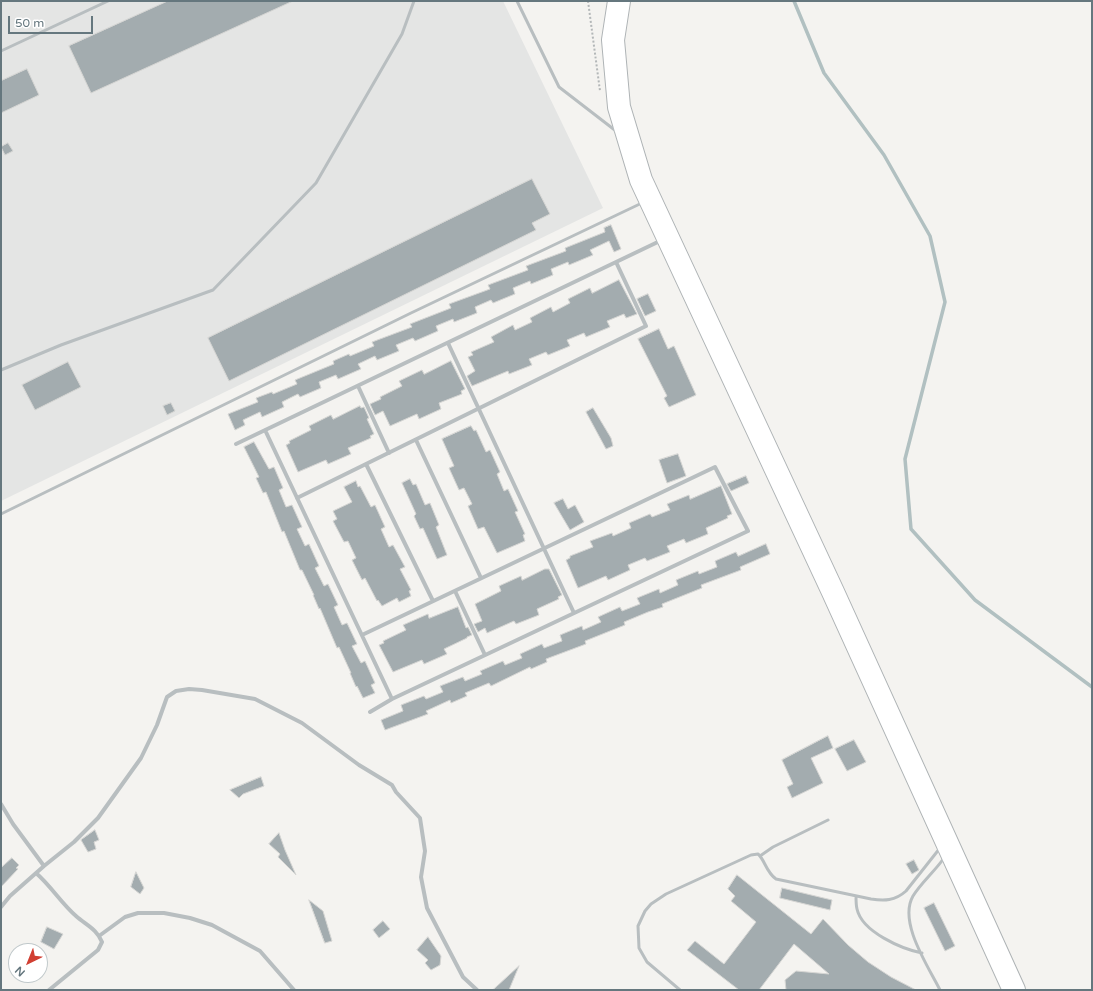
<!DOCTYPE html>
<html>
<head>
<meta charset="utf-8">
<style>
  body { margin:0 }
  #map { position:relative; width:1093px; height:991px; overflow:hidden; background:#f4f3f0; font-family:"Varela Round",sans-serif }
  canvas { display:block }
  .frame { position:absolute; inset:0; border:2px solid #65777e; pointer-events:none }
  .north { position:absolute; left:8px; top:943px; width:40px; height:40px; box-sizing:border-box; background:#fff; border:1px solid #c1c9cb; border-radius:50%; rotate:223deg; font-size:11px; font-weight:700; line-height:16px; text-align:center; color:#65777e }
  .north::after { content:''; display:block; margin:auto; width:14px; height:18px; background:#d13f32; clip-path:polygon(50% 0,100% 100%,50% 72%,0 100%) }
  .scale { position:absolute; left:8px; top:16px; width:85px; height:18px; box-sizing:border-box; border:2px solid #65777e; border-top:0; padding-left:5px; font-size:12px; line-height:14px; white-space:nowrap; color:#65777e; -webkit-text-stroke:3px #fff; paint-order:stroke }
</style>
</head>
<body>
<div id="map">
<canvas width="1093" height="991"></canvas>
<div class="frame"></div>
<div class="north">N</div>
<div class="scale">50 m</div>
</div>
<script>
const g = document.querySelector('canvas').getContext('2d');
g.lineJoin = 'round';
function fill(path, color) {
  g.fillStyle = color;
  g.fill(path, 'evenodd');
}
function strokePath(path, color, width, dash) {
  g.strokeStyle = color;
  g.lineWidth = width;
  g.lineCap = dash ? 'butt' : 'round';
  g.setLineDash(dash || []);
  g.stroke(path);
}
fill(new Path2D(`
  M1 1H503L603 208 1 501Z`), '#e4e5e4');
strokePath(new Path2D(`
  M794 1 824 73 884 155 930 236 945 302 905 459 911 529 975 600 1092 687`), '#b1c0c1', 3.5);
const building = new Path2D(`
  M168 1H293L91 93 69 46Z
  M27 69 39 95 1 113V81Z
  M8 143 13 151 5 155 1 147Z
  M532 179 550 214 532 223 536 230 229 381 208 338Z
  M611 225 621 249 614 252 609 241 590 250 593 255 569 265 568 262 551 269 553 275 531 284 530 281 513 288 515 294 493 303 491 300 475 307 477 313 454 322 453 319 436 326 438 331 415 341 413 338 396 345 399 351 377 360 375 356 358 364 361 369 338 379 336 375 319 382 321 388 300 397 298 394 282 402 284 407 262 417 260 412 243 420 245 425 235 430 228 414 258 402 256 398 272 392 273 394 297 384 295 380 334 364 333 361 349 354 350 356 374 346 372 342 412 327 410 324 451 308 449 304 490 289 488 285 528 270 526 266 566 251 565 248 605 232 604 228Z
  M619 280 637 314 626 318 624 314 607 321 610 327 586 337 584 333 567 340 570 346 548 355 546 352 529 359 532 365 509 374 508 371 472 386 467 376 475 371 468 357 473 355 471 352 494 342 491 337 513 325 515 330 532 322 530 318 551 307 553 312 570 303 568 299 590 288 592 293Z
  M648 294 656 311 645 316 637 299Z
  M659 329 668 349 674 346 696 395 669 407 664 398 667 396 638 339Z
  M451 361 465 389 461 391 462 394 439 403 441 409 419 419 417 414 390 426 383 411 375 415 370 404 381 399 380 397 402 386 399 381 422 370 424 374Z
  M68 362 81 387 35 410 22 385Z
  M171 403 175 411 167 415 163 406Z
  M360 406 361 408 364 407 369 418 367 419 374 434 370 436 371 438 348 448 351 454 328 464 326 460 298 472 286 445 290 443 289 441 311 430 309 426 331 415 333 419Z
  M593 408 611 438 613 446 606 449 586 412Z
  M471 426 474 431 476 430 486 452 490 450 500 472 497 474 504 491 508 489 518 511 515 512 525 534 523 535 525 541 497 553 484 527 478 529 468 506 472 504 464 488 459 490 449 468 454 466 442 439Z
  M254 442 269 469 274 467 283 488 279 490 286 507 292 505 302 527 297 529 305 546 309 544 319 566 315 568 324 586 328 584 338 605 334 607 342 625 347 623 357 644 352 646 361 663 365 661 375 683 371 685 375 693 363 698 357 686 356 687 350 673H351L339 647 337 648 320 608 319 609 313 595H314L302 570H300L284 531 282 532 266 492 263 493 256 478 259 477 244 447Z
  M678 454 686 476 667 483 659 460Z
  M746 476 749 483 731 491 727 484Z
  M410 479 413 485 416 484 425 505 430 503 439 525 436 527 447 555 437 559 423 528 420 529 414 516 416 514 402 483Z
  M356 481 358 487 360 486 371 507 375 505 385 527 381 529 389 547 393 545 405 567 400 569 411 590 409 591 411 596 399 602 397 598 382 606 378 600 377 601 365 578 362 580 352 560 356 558 348 541 344 542 333 521 337 519 333 511 352 502 344 487Z
  M721 486 732 514 727 516 728 518 706 528 708 534 686 543 684 539 667 546 670 552 647 561 645 558 628 565 630 570 608 580 606 576 578 588 566 560 570 558V556L593 547 590 541 612 533 613 536 631 528 629 523 650 514 652 517 670 510 667 504 689 495 690 499Z
  M563 499 568 509 575 505 584 522 570 530 554 503Z
  M766 544 770 554 740 567 741 570 701 585 702 588 662 604 663 607 648 612 624 622 625 625 585 641 586 644 546 659 547 662 531 669 530 667 491 686 489 683 465 693 467 696 451 703 450 700 426 711 428 714 385 730 381 720 403 711 401 705 424 696 426 699 443 692 440 686 463 677 465 681 482 674 480 671 503 661 505 665 522 658 520 654 542 644 544 648 562 641 560 635 582 626 583 630 601 622 598 617 620 607 622 611 640 604 637 598 659 589 660 593 678 585 676 580 698 571 699 574 717 567 715 561 736 552 738 556Z
  M545 569H549L562 595 558 597 559 599 537 609 539 615 516 624 514 621 487 633 485 628 478 632 474 624 482 621 475 604 501 591 499 586 521 576 522 580Z
  M458 607 466 628 468 627 472 635 467 637V638L444 649 447 654 424 664 422 660 393 672 379 645 384 643 383 641 406 630 403 625 428 614 429 618Z
  M828 736 833 748 811 758 823 783 792 798 787 787 793 784 782 760Z
  M854 740 866 762 847 771 835 749Z
  M261 777 264 786 243 794 239 798 230 790Z
  M95 830 99 840 94 842 96 849 88 852 81 840Z
  M279 833 285 850 296 875 278 857 280 854 269 844Z
  M12 858 19 865 16 868 18 869 1 887V868Z
  M914 860 919 870 912 874 906 864Z
  M136 872 144 888 140 894 131 887Z
  M737 875 811 934 823 919 848 945 868 962 891 977 916 990H786L785 980 796 971 829 974 794 944 759 990H739L687 950 695 941 724 964 756 922 731 901 735 896 728 889Z
  M782 888 832 900 830 910 780 898Z
  M309 900 323 911 332 941 325 943Z
  M934 903 955 946 945 951 924 908Z
  M383 921 390 929 379 938 373 930Z
  M47 927 63 934 54 949 41 942Z
  M428 937 441 956 440 965 431 970 425 963 428 960 417 950Z
  M519 966 509 990H493Z`);
fill(building, '#a3acaf');
strokePath(building, '#d5d5d3', 1);
const highway = new Path2D(`
  M619 1 613 40 619 107 641 180 833 592 1014 990`);
strokePath(highway, '#aeb3b5', 24);
strokePath(new Path2D(`
  M588 1 600 91`), '#b3b7b8', 2, [2, 2]);
strokePath(new Path2D(`
  M517 1 559 87 616 131
  M1 51 108 1
  M1 370 61 345 213 290 316 183 402 34 414 1
  M1 514 411 313 644 202
  M760 856 773 847 828 820
  M856 896C856 900 856 905 857 909 862 932 902 949 922 953
  M680 990 647 962 639 948 638 926 645 911 651 904 666 894 751 855 758 854C765 860 766 872 776 879L871 899C884 901 895 901 906 891L940 848
  M940 990C928 966 898 922 913 896 921 883 935 871 944 858`), '#b8bec0', 3);
strokePath(new Path2D(`
  M448 343 574 613
  M358 386 389 453
  M265 430 392 699
  M416 440 481 578
  M236 444 662 240
  M366 464 433 601
  M297 498 646 326 616 262
  M455 591 485 655
  M362 635 715 467 748 531 392 699 370 712
  M1 804 13 824 44 866
  M36 873C51 886 61 903 76 916 86 925 97 929 102 942L98 950 49 990
  M1 907 10 896 44 866 74 842 98 818 141 758 157 725 167 697 176 691 189 689 202 690 255 699 302 723 359 765 392 785 396 792 420 818 425 851 421 877 427 908 463 977 477 990
  M99 936 125 917 138 913H164L190 918 212 925 260 951 294 990`), '#b8bec0', 4);
strokePath(highway, '#fff', 22);
</script>
</body>
</html>
